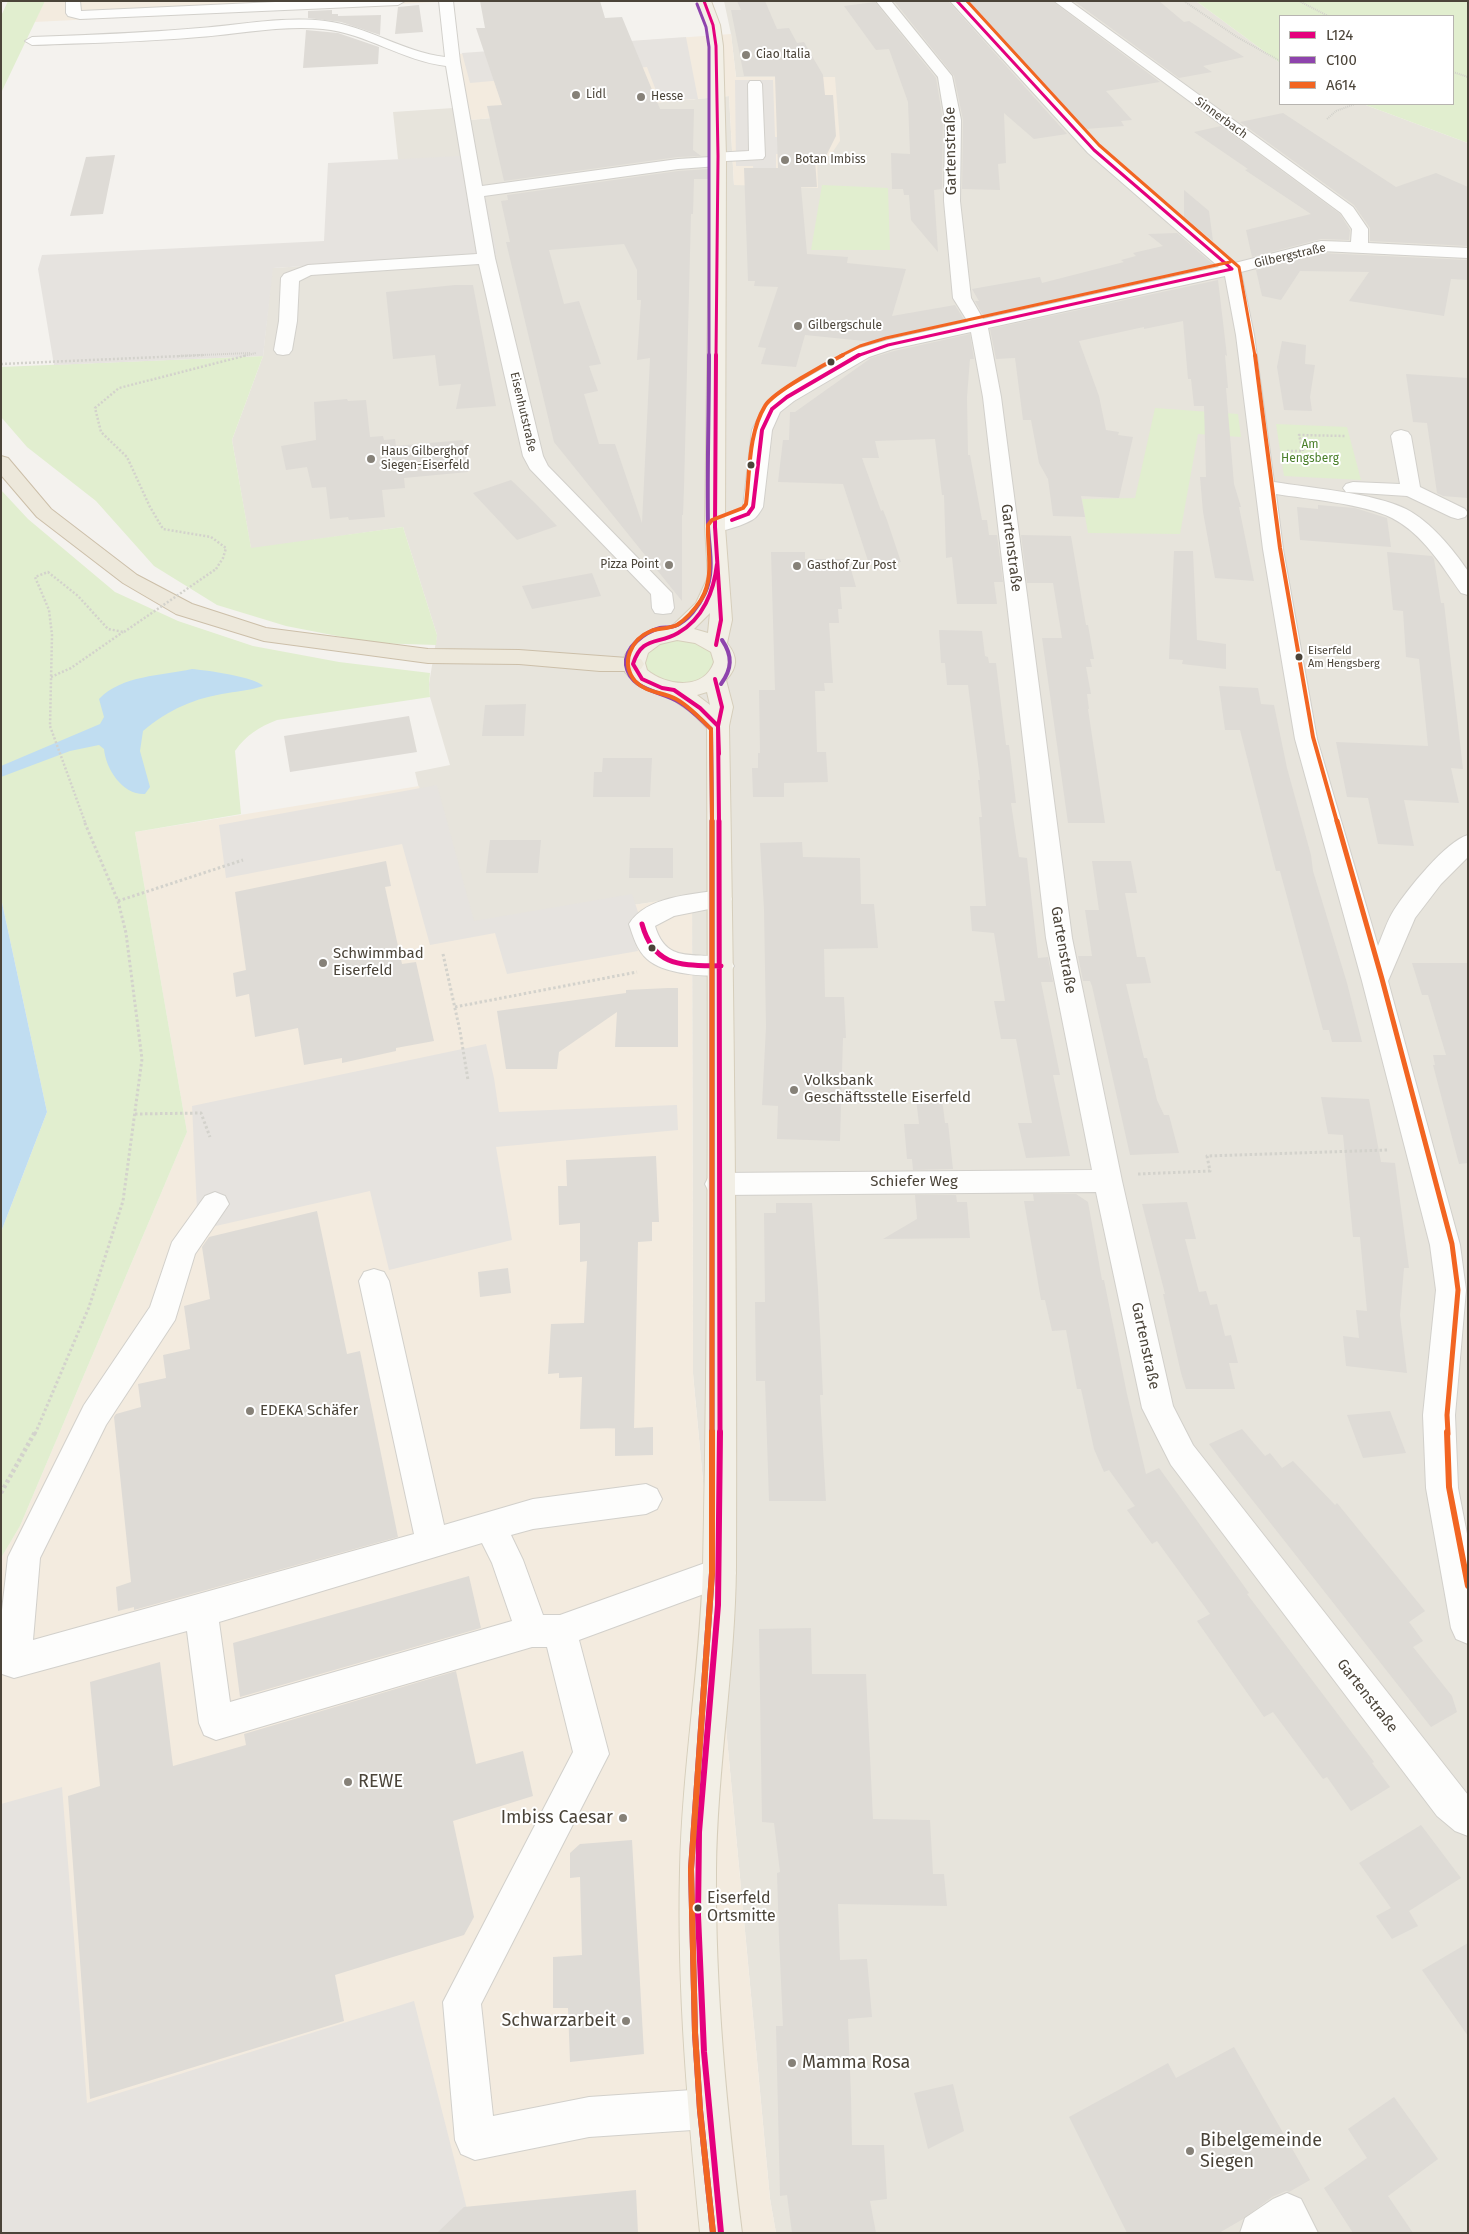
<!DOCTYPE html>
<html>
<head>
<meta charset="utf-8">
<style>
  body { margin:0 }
  #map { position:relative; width:1469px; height:2234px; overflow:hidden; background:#f4f2ee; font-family:"Fira Sans",sans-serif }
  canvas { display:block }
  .frame { position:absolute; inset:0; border:2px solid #4b4439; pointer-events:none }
  .legend { position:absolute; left:1279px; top:15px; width:175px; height:90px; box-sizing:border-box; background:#fff; border:1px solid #b7b4b0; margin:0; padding:6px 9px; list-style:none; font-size:15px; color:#4b4439 }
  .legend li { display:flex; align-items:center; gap:10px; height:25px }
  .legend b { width:25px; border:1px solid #b7b4b0 }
</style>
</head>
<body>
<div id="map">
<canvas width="1469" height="2234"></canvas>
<div class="frame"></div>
<ul class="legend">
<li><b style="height:6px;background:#e5007d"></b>L124</li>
<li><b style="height:6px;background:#8e44ad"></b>C100</li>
<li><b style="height:6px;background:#f26522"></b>A614</li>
</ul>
</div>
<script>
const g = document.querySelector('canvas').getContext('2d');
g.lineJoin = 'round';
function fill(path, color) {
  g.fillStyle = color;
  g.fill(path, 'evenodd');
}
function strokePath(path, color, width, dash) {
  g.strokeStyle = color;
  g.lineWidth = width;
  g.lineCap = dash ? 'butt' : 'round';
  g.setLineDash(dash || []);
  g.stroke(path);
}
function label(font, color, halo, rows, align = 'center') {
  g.font = font + ' "Fira Sans",sans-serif';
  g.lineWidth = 4;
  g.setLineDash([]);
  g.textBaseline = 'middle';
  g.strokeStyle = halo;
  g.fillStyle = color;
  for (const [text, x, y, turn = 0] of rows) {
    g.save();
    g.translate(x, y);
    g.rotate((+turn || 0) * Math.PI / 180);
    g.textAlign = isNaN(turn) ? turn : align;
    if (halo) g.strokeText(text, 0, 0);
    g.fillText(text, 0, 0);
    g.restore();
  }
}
fill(new Path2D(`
  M724 1H1196L1280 63V104H1363L1468 143V2233H776L770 2199 693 1374 692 896 454 933 415 772 450 765 430 697 429 684 437 635 403 527 251 549 232 440 263 356 272 268 497 254 398 159 393 112 468 107 470 120 729 96 734 185 736 77 731 34Z`), '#e7e4dc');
fill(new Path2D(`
  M45 1H457L34 22Z
  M731 34 736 77H835L840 141 830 156H817L818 188 734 185 729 96 470 120 457 54Z
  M419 786 455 932 692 896 693 1374 770 2199 776 2233H1V1558L20 1526 187 1132 135 832Z`), '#f3ebdf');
fill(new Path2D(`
  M8 1H45L1 93V16Z
  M1196 1H1468V143L1363 104H1453V16H1280V63Z
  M822 185 888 188 890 250H811Z
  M263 356 232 440 251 548 403 527 437 635 436 645 373 643 286 626 217 605 154 566 96 501 27 447 1 417V367Z
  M1155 408 1238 414 1241 437 1198 434 1180 534 1088 533 1082 499 1135 498Z
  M1276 424 1347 427 1361 480 1284 476Z
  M1 490 28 519 115 592 178 621 253 646 339 662 430 673 429 684 430 697 277 720C259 727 246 735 235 751L241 814 135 832 187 1132 20 1526 1 1558V1232L47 1112 1 898Z
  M666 635 716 645 715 679 662 688 634 659Z`), '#e1eecf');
fill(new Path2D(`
  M686 37 698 99 660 101 647 67 470 83 462 53Z
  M735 80H773L775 137 795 138 796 154H776V180H754L753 166H736Z
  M477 155 497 254 273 268 263 356 54 365 38 269 42 255 324 241 328 163Z
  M437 785 474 921 632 894 642 924 633 933 638 951 507 974 495 933 430 945 402 844 226 878 219 825Z
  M486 1044 494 1078 499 1112 677 1105 678 1130 496 1147 512 1240 389 1270 370 1191 198 1230 192 1106Z
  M62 1787 87 2103 414 2001 469 2217 439 2233H1V1804Z`), '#e6e3df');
fill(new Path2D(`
  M192 669C205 670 256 677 263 686 252 690 239 691 228 693 195 698 169 709 143 731L140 751 150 787 145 794C123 795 106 770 104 749L99 745 70 751 1 777V766L100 724 104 717 99 699C122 675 161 676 192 669Z
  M1 898 47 1112 1 1232Z`), '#c0ddf1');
fill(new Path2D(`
  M480 1H600L605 18 622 17 660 109H694L693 150 701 156 678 157 504 181 487 106 502 105 476 28H485Z
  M737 1H765L777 29 789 28 797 43 804 42 823 75 825 95H833L836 136 824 160H815L817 187H801L807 254 848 257 847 263 906 269 892 316 955 305 965 321 874 342 805 335 796 367 761 364 766 348 758 347 778 287 754 286 755 281H748L744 168H778L775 76H744L731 10H741Z
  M894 1H948L1067 134 1034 139 1004 113 1006 163 998 164 1000 190 962 189 963 120 954 76Z
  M968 1H1052L1160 82 1106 91 1132 120 1121 121 1124 126 1086 129Z
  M1074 1H1159L1184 22 1189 21 1244 57 1203 66 1212 72 1179 78Z
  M875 2 936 78 943 120 942 189 934 190 938 252 911 220 909 195H904L903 189H892L891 153 910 154 908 102 889 49 876 50 844 6Z
  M419 5 423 32 395 34 398 7Z
  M332 10V14H338V16L381 15 380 35 341 22 308 18V11Z
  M306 30 338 33 379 47 378 64 303 68Z
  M1283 113 1396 187 1436 173 1468 187V246L1370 241V228L1354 205 1240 122Z
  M1221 126 1340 214 1350 230 1349 240 1321 239 1252 257 1246 230 1311 214 1245 170 1248 169 1194 132Z
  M115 155 103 214 70 216 86 157Z
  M708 169V179H694L693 214H691L684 488 683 515H682V601L554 442 506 242H510L501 201 508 200 507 195 678 171ZM624 244 637 270V300H641L637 360 650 358 642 523 615 444H599L584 394 598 391 589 366 601 364 579 301 564 304 549 250Z
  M1184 190 1209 211 1213 241 1184 217Z
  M1177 233 1215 266 984 317 975 301H979L972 289 1040 277 1042 283 1124 262 1121 260 1136 256 1133 253 1163 246 1148 234Z
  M1321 253 1468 260V280L1451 279 1444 316 1349 301 1369 272 1300 271 1281 300 1262 296 1256 270Z
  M1218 280 1227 356 1225 355 1228 388H1226L1234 484 1241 507H1239L1254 581 1215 578 1203 512 1200 477H1206L1204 406H1194L1191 379H1188L1183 321 1144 329V327L1079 341 1099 396 1106 430 1119 432 1118 435 1133 437 1119 498 1081 496 1085 517 1053 516 1048 479 1039 463 1031 420H1023L1015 358 996 359 990 329Z
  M455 285H473L496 406 456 409 461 384 439 386 435 355 393 359 386 292Z
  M970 334 974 359H970L967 397 968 455H970L982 520H987L989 535H997L1003 582H994L997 604H957L952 557 946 558 944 495H942L935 439 875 441 879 458H862L881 511 883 510 887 520 901 562 869 564 843 484 778 482 783 440H789L790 412H795L871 358 894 351Z
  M1282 341 1306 345 1305 364 1315 365 1310 397 1312 411 1284 410 1277 367Z
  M1406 374 1468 378V498L1443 496 1437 493 1427 423 1413 422Z
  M347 399 348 401 366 400 370 437 383 436 384 440 395 439 396 446 463 440 468 472 404 478 405 488 382 490 385 517 349 520 348 517 330 519 326 487 312 488 307 467 286 470 281 446 316 440 314 402Z
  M511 480 535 503 557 526 517 540 473 493Z
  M1318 505 1355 508 1387 518 1391 547 1300 540 1297 507 1318 509Z
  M1021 535 1071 536 1086 625H1088L1094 659H1090L1092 667H1086L1091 694H1087L1089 709H1088L1105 823H1068L1042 638H1062L1053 583H1027Z
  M1174 551H1193L1197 640 1226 644V669L1182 664 1183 660 1169 659Z
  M771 552H805V559H848L856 587H840L842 609H838L839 623H829L833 683H824L825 691H815L817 752H826L828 782 784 783V797H753L752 768H758V753H760L759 690H775Z
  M1387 552 1432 556 1434 559 1441 603H1444L1463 769 1451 768 1459 803 1404 800 1414 846 1378 844 1368 798 1347 797 1336 742 1428 746 1419 659 1406 657 1403 611 1393 610Z
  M592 573 601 596 532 609 522 586Z
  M939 630 982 631 985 656 988 657 989 663H996L1006 745H1009L1016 803H1011L1019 857 1027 858 1038 958 1048 957 1053 982H1041L1060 1075H1053L1070 1156 1026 1158 1018 1123H1032L1016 1039H1001L994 1001H1005L994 933 972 931 970 906H986L979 817H982L978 780H980L968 685H947L945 663H941Z
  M1219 686 1258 688 1261 704 1274 705 1287 768 1311 855 1313 871 1347 983 1362 1042H1332L1329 1030H1323L1280 871H1276L1240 730H1225Z
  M526 704 524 736H482L485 705Z
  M409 716 417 752 290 772 284 736Z
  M603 758H652L650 797H593L594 772H602Z
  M490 840H541L538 873H486Z
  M802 842 803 857 860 858 861 904H874L878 948 824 949 825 997H844L846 1038H843L840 1141 777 1139 778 1106 762 1105 766 1027 764 909 760 843Z
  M630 848H673V878H629Z
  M386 861 391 886 385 887 402 964 416 962 434 1041 396 1048V1051L342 1063V1058L304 1065 298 1028 255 1037 249 994 236 997 233 973 246 970 235 892Z
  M1092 861H1131L1137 893H1125L1137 957H1145L1151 983 1126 984 1144 1058H1147L1157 1100 1164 1115H1169L1179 1153 1130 1155 1092 986 1090 981H1083L1078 956H1092L1085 910H1099Z
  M1412 963H1468V1163L1459 1164 1433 1065H1435L1433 1055H1446L1428 995H1422Z
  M668 988H678V1047H615L617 1012 559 1052 557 1069H506L497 1011 626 993V990Z
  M1321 1097 1369 1099 1381 1162 1395 1163 1409 1268H1404L1400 1315 1407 1373 1346 1366 1343 1336 1359 1338 1356 1310 1367 1311 1360 1237H1353L1343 1135 1328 1134Z
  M916 1098H942L945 1123H948L953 1169 913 1170 912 1159H907L904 1124H919Z
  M656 1156 659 1222H652V1241L638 1242 634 1428 653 1427V1455L615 1456V1428H617L580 1429 582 1377 559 1378V1373L548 1374 551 1324 584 1323 587 1261 580 1262V1223L559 1225 558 1186H567L566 1160Z
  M1033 1194H1076L1088 1202 1102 1280H1104L1127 1394 1146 1474 1159 1468 1249 1593 1247 1594 1374 1762 1372 1763 1390 1787 1351 1811 1327 1777 1323 1779 1273 1712 1264 1717 1197 1621 1210 1614 1157 1541 1152 1544 1127 1510 1135 1506 1109 1470 1104 1472 1094 1449 1081 1389H1077L1066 1330 1052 1331 1045 1300H1041L1024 1201H1034Z
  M915 1195H956L957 1202H967L970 1238 883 1239 917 1219Z
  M1187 1202 1196 1239H1185L1199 1292 1206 1291 1210 1305 1217 1304 1225 1336 1231 1335 1238 1363H1229L1235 1389H1186L1181 1373 1163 1294H1165L1142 1204Z
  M776 1203H812L818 1289 823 1395H820L826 1501H769L765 1381H756L755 1302H765L764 1213H776Z
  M317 1211 347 1354 360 1351 398 1537 134 1610V1607L118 1611 116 1587 131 1582 114 1417 116 1414 141 1407 138 1384 166 1378 163 1355 190 1349 184 1306 210 1299 202 1247 209 1237Z
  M508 1268 511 1293 480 1297 478 1272Z
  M1390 1411 1406 1453 1363 1458 1347 1415Z
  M1242 1429 1265 1456 1270 1453 1282 1468 1293 1461 1335 1505 1337 1503 1425 1611 1409 1622 1423 1641 1413 1647 1452 1696 1457 1712 1431 1727 1224 1464 1209 1444Z
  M469 1576 481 1628 240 1697 233 1643Z
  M811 1628 812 1674H866L873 1819 930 1820 933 1874H944L947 1906 838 1904 840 1960 867 1959 872 2017 848 2019 851 2097 852 2145H884L887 2199 870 2201 876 2233H792L787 2195 780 2196 776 2026H783L779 1938 777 1873 780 1872 774 1823 762 1822 759 1629Z
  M160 1662 173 1766 246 1745 244 1734 456 1671 476 1764 523 1751 533 1796 453 1821 474 1917 464 1935 335 1975 344 2021 90 2099 68 1796 100 1786 90 1682Z
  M1421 1825 1461 1878 1409 1911 1418 1926 1392 1939 1376 1916 1391 1908 1359 1863Z
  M632 1840 644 2054 570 2062 568 2008H553V1957L582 1955 580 1877 570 1878V1853L580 1844Z
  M1468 1943V2036L1422 1970Z
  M1234 2047 1310 2180 1289 2192 1286 2191 1272 2197 1243 2219 1219 2233H1127L1069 2117 1168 2063 1176 2078Z
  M953 2084 964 2131 928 2149 914 2093Z
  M1394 2097 1438 2159 1388 2196 1413 2233H1353L1324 2188 1367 2158 1348 2129Z
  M636 2190 638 2233H437L464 2207Z`), '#dedbd6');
const minor = new Path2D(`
  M66 1H80L81 11 297 1H405L398 5 80 19 68 16 66 13Z
  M439 1H453L460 62 482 186 678 159 711 157 712 153 749 151 748 84 750 81H760L762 84 765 156 763 159 726 161 724 164 718 166 678 169 484 196 495 258 543 456 548 466 668 589 672 593 674 608 671 613 663 614 655 613 652 608 651 594 530 469 523 456 479 264 311 275 299 281 297 321 292 350 289 354 283 355 277 354 274 350 279 321 281 278 284 274 308 265 477 254 446 66C403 61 366 33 323 29 282 25 240 34 199 37 143 42 88 43 32 45L25 41 32 37C88 35 144 33 200 28 241 25 284 16 325 21 367 26 403 52 445 57Z
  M876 1H891L952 76 961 120 960 201 971 298 983 319 1219 267 1088 153 950 1H965L1100 147 1235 263 1321 241 1351 242 1352 229 1341 213 1054 1H1070L1353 207 1368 229V243L1468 248V258L1321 251 1241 272 1254 335 1274 482C1310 488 1374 493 1406 509 1431 522 1452 548 1468 571V595L1461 593C1442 566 1423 534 1392 518 1365 504 1307 499 1276 494L1283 549 1317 739 1378 946C1383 934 1387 921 1394 910 1407 890 1446 841 1468 835V857L1441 884 1415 918 1388 981 1460 1245 1466 1290 1455 1415 1458 1488 1468 1539V1644L1456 1639 1451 1628 1426 1488 1423 1415 1436 1290 1430 1245 1362 981 1295 739 1263 549 1236 335 1225 276 988 328 1001 397 1072 938 1122 1181 1173 1406 1193 1445 1468 1795V1836L1455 1831 1437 1816 1171 1465 1142 1408 1096 1192 719 1195 709 1192 705 1184 709 1176 719 1173 1092 1170 1046 938 983 397 971 332 893 349 869 357 794 401 780 412 772 430 763 507C761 510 759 514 756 517 749 524 718 534 708 531L705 527 708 523 741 510 743 507 752 430 765 405 780 393 857 349 888 340 968 322 953 298 944 201 945 120 938 77Z
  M1401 430 1408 432 1411 436 1420 487 1465 509 1468 513 1465 517 1458 519 1451 517 1407 496 1346 492 1343 488 1346 484 1353 482 1400 484 1391 436 1394 432Z
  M720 890 729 893 732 899 729 905 674 916 655 926C667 967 699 950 730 959L734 966 730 973C710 979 663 974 647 959 637 950 633 936 629 924 646 896 691 895 720 890Z
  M215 1192 225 1196 229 1204 195 1254 175 1320 106 1425 40 1558 33 1640 414 1534 359 1281 364 1272 374 1269 384 1272 389 1281 444 1525 533 1499 646 1484 657 1489 662 1499 657 1509 646 1514 533 1529 511 1535 523 1560 543 1615H560L719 1558 731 1562 736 1573 731 1584 579 1640 609 1754 481 2004 493 2116 589 2097 707 2089 721 2095 727 2109 721 2123 707 2129 589 2137 475 2160 461 2154 455 2140 443 2002 573 1752 547 1647H532L216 1740 204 1735 199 1723 187 1631 14 1678 2 1674 1 1619 8 1557 84 1405 150 1307 172 1242 205 1196ZM482 1543 492 1563 512 1621 230 1702 219 1622Z
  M1287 2193 1301 2199 1318 2233H1240L1245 2218 1273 2199Z`);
const major = new Path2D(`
  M697 1H711L720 25 723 46 726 156 725 527 732 620 727 643C738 657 738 667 726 680L733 707 729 726C734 1006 737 1287 736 1567 735 1668 717 1769 716 1870 715 1991 727 2112 742 2233H700C688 2112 677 1991 680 1870 682 1769 700 1669 703 1568 709 1288 708 1008 707 728L692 713 666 695 636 684 625 672 623 663 625 655 638 639 653 632 670 628 696 603 708 577 705 527 710 156 709 46 706 25ZM710 613 708 633 694 629ZM677 640 695 643 711 652 714 662C704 691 666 686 647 670L645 663 648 653 660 644ZM707 692 710 705 697 695Z`);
const highway = new Path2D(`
  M1 456 8 458 51 509 137 575 192 604 266 628 428 649 519 650 641 659 644 664 641 669 633 671H600L519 664 428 663 264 641 176 614 123 583 37 517 1 475Z`);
strokePath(minor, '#d2d0cb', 2);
strokePath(major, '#d6cebb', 2);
strokePath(highway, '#ccbfa9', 2);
strokePath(new Path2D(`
  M1184 1 1237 37 1280 61
  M1299 1 1328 16
  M1453 72 1468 77
  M1327 119 1336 111 1355 104
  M177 356 250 353
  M243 356 256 353`), '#d3d2cc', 2, [1, 1]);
strokePath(new Path2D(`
  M1 364 205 355
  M1287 451H1303L1299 435 1345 436
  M216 569 223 558 226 548 211 537 163 529 150 507 127 457 101 432 95 408 119 388 248 355
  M51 677 71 668 123 632
  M85 822 50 726 52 635 49 610 35 577 48 572 78 596 108 629 124 632`), '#d3d2cc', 2.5, [2, 2]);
strokePath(new Path2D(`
  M118 901 243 860
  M443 954 460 1031 468 1080
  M455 1007 637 972
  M135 1114 201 1113 210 1137
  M1138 1174 1210 1171 1207 1156 1388 1150
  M35 1434 89 1307 123 1201 142 1059 126 933 118 901 84 821`), '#d3d2cc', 3, [2.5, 2.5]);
strokePath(new Path2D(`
  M1 1493 35 1432`), '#d3d2cc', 4.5, [3, 3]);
fill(minor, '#fdfdfc');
fill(major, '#f2efe6');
fill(highway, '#ede8db');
strokePath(new Path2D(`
  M124 632 216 569`), '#d3d2cc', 2.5, [2, 2]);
strokePath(new Path2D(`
  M704 1 713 25 716 46 718 156 716 356
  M957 1 1094 150 1232 269
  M857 356 888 345 1232 269`), '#e5007d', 3);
strokePath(new Path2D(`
  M732 520 748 514 753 507 762 430 772 409 787 397 859 355
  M717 564C714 591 703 619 678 633 657 645 642 636 633 664L642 679 662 688 674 690 700 708 718 726 719 754
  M716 645 721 620 715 527 716 355
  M715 679 722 707 718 726 719 822`), '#e5007d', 4);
strokePath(new Path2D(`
  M719 821 720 1434
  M642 924C654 968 682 965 721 966`), '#e5007d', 5);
strokePath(new Path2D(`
  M720 1432 718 1605 699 1832 698 1915 704 2052 721 2233`), '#e5007d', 6);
strokePath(new Path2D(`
  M697 4 706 27 709 47V356`), '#8e44ad', 3);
strokePath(new Path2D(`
  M709 355C709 412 707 469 708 526 709 549 715 571 705 593 699 606 688 621 675 626 670 628 664 627 660 628 645 632 624 647 626 665 630 691 662 691 679 702 691 709 701 720 711 729L712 822
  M721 684C732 669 733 656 722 640`), '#8e44ad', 4);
strokePath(new Path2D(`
  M712 821V1434`), '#8e44ad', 5);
strokePath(new Path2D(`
  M712 1432V1573L691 1869 695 2033 700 2110 713 2233`), '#8e44ad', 6);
strokePath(new Path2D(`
  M967 1 1099 145 1239 267 1255 356
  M840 356 860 346 886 338 1230 262`), '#f26522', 3);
strokePath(new Path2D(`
  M1255 355 1280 548 1313 737 1337 822
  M712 822 711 729C700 718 689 706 676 699 663 692 646 693 635 681 620 663 631 639 651 631 659 628 669 629 677 625 686 619 695 609 701 600 715 577 707 550 708 525L712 520 743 508 746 504C750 472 748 434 765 406 773 392 827 363 843 355`), '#f26522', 4);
strokePath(new Path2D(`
  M712 821V1434
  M1337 821 1382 979 1452 1244 1458 1290 1447 1415 1448 1434`), '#f26522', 5);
strokePath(new Path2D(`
  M712 1432V1573L691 1869 695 2033 700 2110 713 2233
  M1447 1432 1449 1487 1468 1586`), '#f26522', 6);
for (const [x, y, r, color] of [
  [746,55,5,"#868178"],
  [576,95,5,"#868178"],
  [641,97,5,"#868178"],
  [785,160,5,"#868178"],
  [798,326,5,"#868178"],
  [831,362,4.5,"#4b4439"],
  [371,459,5,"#868178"],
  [751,465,4.5,"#4b4439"],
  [669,565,5,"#868178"],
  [797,566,5,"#868178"],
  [1299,657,4.5,"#4b4439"],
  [652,948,4.5,"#4b4439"],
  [323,963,5,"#868178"],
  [794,1090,5,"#868178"],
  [250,1411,5,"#868178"],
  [348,1782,5,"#868178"],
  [623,1818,5,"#868178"],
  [698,1908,4.5,"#4b4439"],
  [626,2021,5,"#868178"],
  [792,2063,5,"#868178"],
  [1190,2151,5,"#868178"]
]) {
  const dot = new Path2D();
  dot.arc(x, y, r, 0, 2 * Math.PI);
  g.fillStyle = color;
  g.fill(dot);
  strokePath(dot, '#fff', 2);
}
label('11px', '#4b4439', '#fff', [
  ["Eiserfeld",1308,651],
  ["Am Hengsberg",1308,664]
], 'left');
label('12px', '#4b4439', '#fff', [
  ["Ciao Italia",756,55],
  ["Lidl",586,95],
  ["Hesse",651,97],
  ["Botan Imbiss",795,160],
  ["Gilbergschule",808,326],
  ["Haus Gilberghof",381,452],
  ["Siegen-Eiserfeld",381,466],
  ["Pizza Point",659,565,"right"],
  ["Gasthof Zur Post",807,566]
], 'left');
label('12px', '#4b4439', '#fff', [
  ["Sinnerbach",1221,118,36],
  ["Gilbergstraße",1290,256,-13],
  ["Eisenhutstraße",523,412,77]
]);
label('12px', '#4a7f2a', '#fff', [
  ["Am",1310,445],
  ["Hengsberg",1310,459]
]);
label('15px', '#4b4439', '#fff', [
  ["Gartenstraße",951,151,-91],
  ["Gartenstraße",1011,548,83],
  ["Gartenstraße",1063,950,80],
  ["Schiefer Weg",914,1182],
  ["Gartenstraße",1145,1346,78],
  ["Gartenstraße",1367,1696,52]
]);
label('15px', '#4b4439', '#fff', [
  ["Schwimmbad",333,954],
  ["Eiserfeld",333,971],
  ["Volksbank",804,1081],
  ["Geschäftsstelle Eiserfeld",804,1098],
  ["EDEKA Schäfer",260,1411]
], 'left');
label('16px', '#4b4439', '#fff', [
  ["Eiserfeld",707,1899],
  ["Ortsmitte",707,1917]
], 'left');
label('18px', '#4b4439', '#fff', [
  ["REWE",358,1782],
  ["Imbiss Caesar",613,1818,"right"],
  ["Schwarzarbeit",616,2021,"right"],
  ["Mamma Rosa",802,2063],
  ["Bibelgemeinde",1200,2141],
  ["Siegen",1200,2162]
], 'left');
</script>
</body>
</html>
